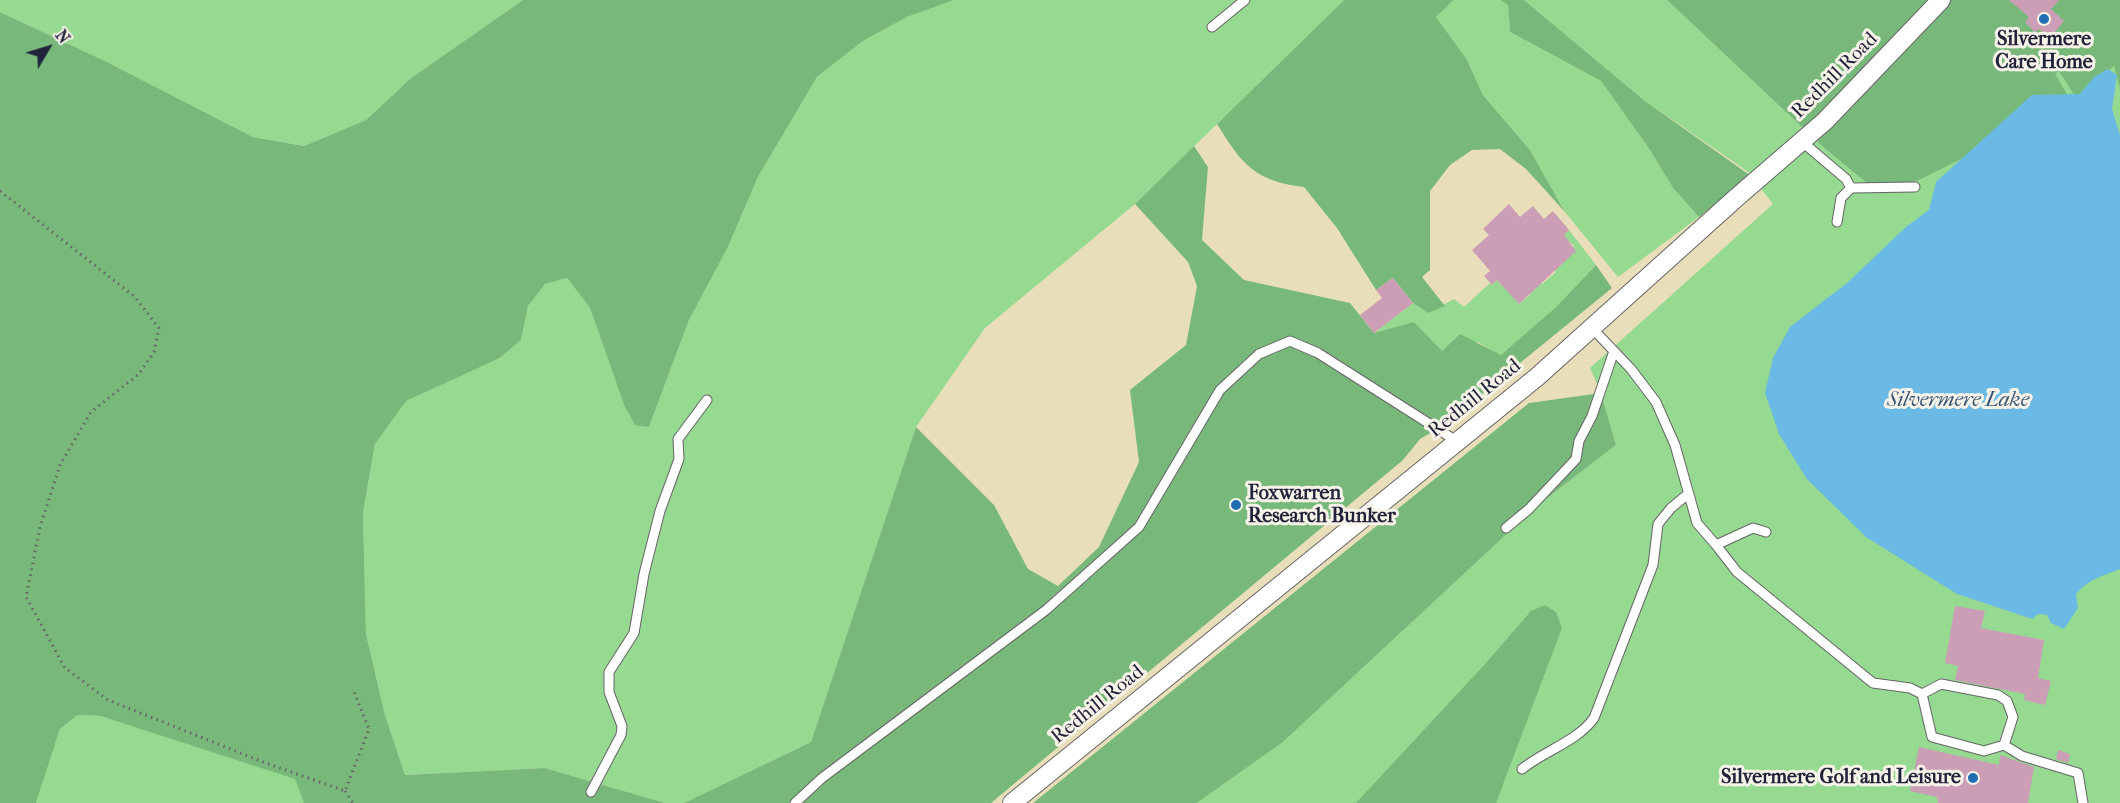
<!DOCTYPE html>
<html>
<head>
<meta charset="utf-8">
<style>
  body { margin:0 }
  #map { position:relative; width:2120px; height:803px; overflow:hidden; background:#e8dfba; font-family:"IM FELL French Canon",serif }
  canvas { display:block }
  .north { position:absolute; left:18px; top:18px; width:60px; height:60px; -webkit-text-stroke:4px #f7f3e8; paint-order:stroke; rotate:52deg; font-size:16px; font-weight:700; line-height:24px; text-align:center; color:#22223b }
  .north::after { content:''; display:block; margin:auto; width:21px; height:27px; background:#22223b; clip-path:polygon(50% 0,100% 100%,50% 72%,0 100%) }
</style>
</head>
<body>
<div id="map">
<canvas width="2120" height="803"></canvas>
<div class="north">N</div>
</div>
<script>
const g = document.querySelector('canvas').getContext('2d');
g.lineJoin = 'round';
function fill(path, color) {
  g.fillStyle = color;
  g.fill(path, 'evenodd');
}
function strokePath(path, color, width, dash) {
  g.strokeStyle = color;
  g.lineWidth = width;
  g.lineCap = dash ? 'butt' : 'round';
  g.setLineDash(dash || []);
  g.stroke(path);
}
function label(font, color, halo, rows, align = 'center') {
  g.font = font + ' "IM FELL French Canon",serif';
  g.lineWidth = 6;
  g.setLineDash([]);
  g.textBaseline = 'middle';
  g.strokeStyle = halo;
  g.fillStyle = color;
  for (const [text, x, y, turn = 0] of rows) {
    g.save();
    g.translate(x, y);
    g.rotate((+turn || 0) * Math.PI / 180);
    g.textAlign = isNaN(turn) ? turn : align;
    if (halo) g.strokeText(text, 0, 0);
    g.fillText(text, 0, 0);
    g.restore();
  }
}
fill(new Path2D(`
  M0 0H523L411 78 366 120 304 146 253 137 105 61 0 12Z
  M954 0H1344L1135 204 985 328 916 427 811 742 684 803H665L545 768 405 775 385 715 366 634 363 513 375 444 405 401 500 358 521 340 528 306 545 284 567 278 590 308 624 405 649 427 689 320 728 247 758 177 817 77 863 41 907 17Z
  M1454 0H1500L1508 5 1510 32 1601 81 1650 150 1673 188 1699 217 1618 277 1565 212 1530 150 1483 95 1466 58 1436 17Z
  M1524 0H1667L1822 146 1869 185 2079 52 2120 40V803H1197L1283 742 1538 505 1616 445 1601 393 1590 368 1773 204 1747 171 1645 101Z
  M1569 230 1596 265 1556 307 1501 356 1478 342 1442 351 1374 333 1413 303 1428 313 1454 299 1464 307 1490 283 1492 285 1497 280 1502 286 1505 285 1519 304 1531 294 1526 289 1538 279 1542 284 1556 272 1552 267 1574 246 1563 236Z
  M78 715 100 716 296 779 304 803H36L60 729Z`), '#96d991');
fill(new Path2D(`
  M523 0H954L907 17 863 41 817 77 758 177 728 247 689 320 649 427 635 425 624 405 590 308 567 278 545 284 528 306 521 340 500 358 406 401 375 444 363 513 366 634 385 715 405 775 545 768 665 803H304L295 779 100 716 78 715 60 729 36 803H0V12L105 61 253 137 304 146 366 120 411 78Z
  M1344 0H1454L1436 17 1466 58 1483 95 1530 150 1565 212 1526 169 1500 149 1472 150 1450 165 1430 191V270L1422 277 1445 306 1428 313 1413 303 1393 278 1376 290 1337 228 1304 187C1254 181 1242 164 1217 124Z
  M1500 0H1524L1645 101 1751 176 1699 217 1673 188 1650 150 1601 81 1510 32 1508 5Z
  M1667 0H2120V88L2114 66 2076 98 2059 71 2055 74 2070 99 1992 132 1963 158 1901 189 1869 185 1822 146Z
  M1194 146 1208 167 1202 240 1244 280 1350 303 1374 333 1414 322 1442 351 1460 334 1501 355 1556 307 1596 265 1612 288 1444 425 1420 439 1403 460 991 803H684L811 742 916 427 994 505 1028 569 1058 586 1099 547 1139 462 1130 390 1186 345 1197 286 1188 262 1135 204Z
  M1601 393 1616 445 1538 505 1283 742 1197 803H1033L1529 403Z
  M1545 605 1556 612 1562 628 1496 803H1356L1486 663 1531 611Z`), '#78b97b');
fill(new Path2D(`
  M2108 69 2117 75 2112 109 2120 135V569C2103 576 2088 579 2076 594L2078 608 2064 629 2051 623 2047 615 2038 614 2032 619 1957 594 1866 537 1807 479 1779 434 1765 393 1773 358 1790 327 1847 283 1906 227 1929 210 1936 182 2032 95 2080 94 2094 77Z`), '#6abae5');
fill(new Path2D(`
  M2009 0H2059L2051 9 2064 21 2050 38 2039 29 2035 32 2025 22 2029 17Z
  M1509 204 1520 217 1533 206 1544 219 1553 211 1569 230 1564 235 1576 251 1519 304 1497 280 1492 285 1484 276 1490 271 1472 250 1489 235 1483 229Z
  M1393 278 1413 303 1374 333 1360 315 1382 298 1376 290Z
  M1955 606 1985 611 1981 628 2044 640 2038 678 2051 681 2045 705 2024 700 2025 694 1955 680 1958 666 1945 663Z
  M1919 747 1999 765 2000 755 2034 767 2028 803H1938L1937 797 1910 791Z
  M2058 750 2070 754 2068 763 2056 759Z`), '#cb9eb6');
const service = new Path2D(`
  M1212 27 1245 0
  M1806 145 1846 179 1851 188 1915 187
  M1837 222 1841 198 1851 188
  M1592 328 1631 369 1656 402 1675 445 1697 523 1716 545 1753 528 1766 532
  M1506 528 1529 509 1576 459 1579 441 1592 416 1614 351
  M1716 545 1737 572 1873 683 1910 688 1922 694 1941 684 1998 695 2007 701 2013 717 2004 745 1984 751 1932 737 1922 694
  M2004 745 2022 756 2078 773 2083 803
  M1522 769C1544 751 1578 741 1594 718L1653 565 1658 524 1671 508 1688 494
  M591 792 621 735 622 726 609 692V672L634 633 644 574 660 511 679 459 678 439 707 400
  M795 803 822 778 1046 610 1139 527 1220 390 1259 354 1290 341 1318 353 1458 442`);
const minor = new Path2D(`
  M1012 803 1537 377 1736 198 1825 121 1941 0`);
strokePath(service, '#676467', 11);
strokePath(minor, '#676467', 20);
strokePath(new Path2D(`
  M0 191 135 297 159 328 154 352 139 374 91 412 60 465 40 527 26 597 65 668 108 700 263 762 345 791 369 729 353 689
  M345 791 353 803`), '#676467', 3, [1.5, 4.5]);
strokePath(service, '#fff', 9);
strokePath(minor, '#fff', 18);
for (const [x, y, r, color] of [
  [2044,19,6,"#1f6fb2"],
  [1236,505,6,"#1f6fb2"],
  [1973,778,6,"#1f6fb2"]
]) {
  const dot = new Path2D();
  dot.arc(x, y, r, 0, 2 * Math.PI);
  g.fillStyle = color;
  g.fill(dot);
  strokePath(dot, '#f7f3e8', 2);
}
label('bold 20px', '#22223b', '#f7f3e8', [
  ["Silvermere",2044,40],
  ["Care Home",2044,63],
  ["Foxwarren",1248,494,"left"],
  ["Research Bunker",1248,517,"left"],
  ["Silvermere Golf and Leisure",1961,778,"right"]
]);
label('20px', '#22223b', '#f7f3e8', [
  ["Redhill Road",1835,76,-45],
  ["Redhill Road",1475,399,-39],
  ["Redhill Road",1098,705,-39]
]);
label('italic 21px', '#3b5776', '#f7f3e8', [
  ["Silvermere Lake",1958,401]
]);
</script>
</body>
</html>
